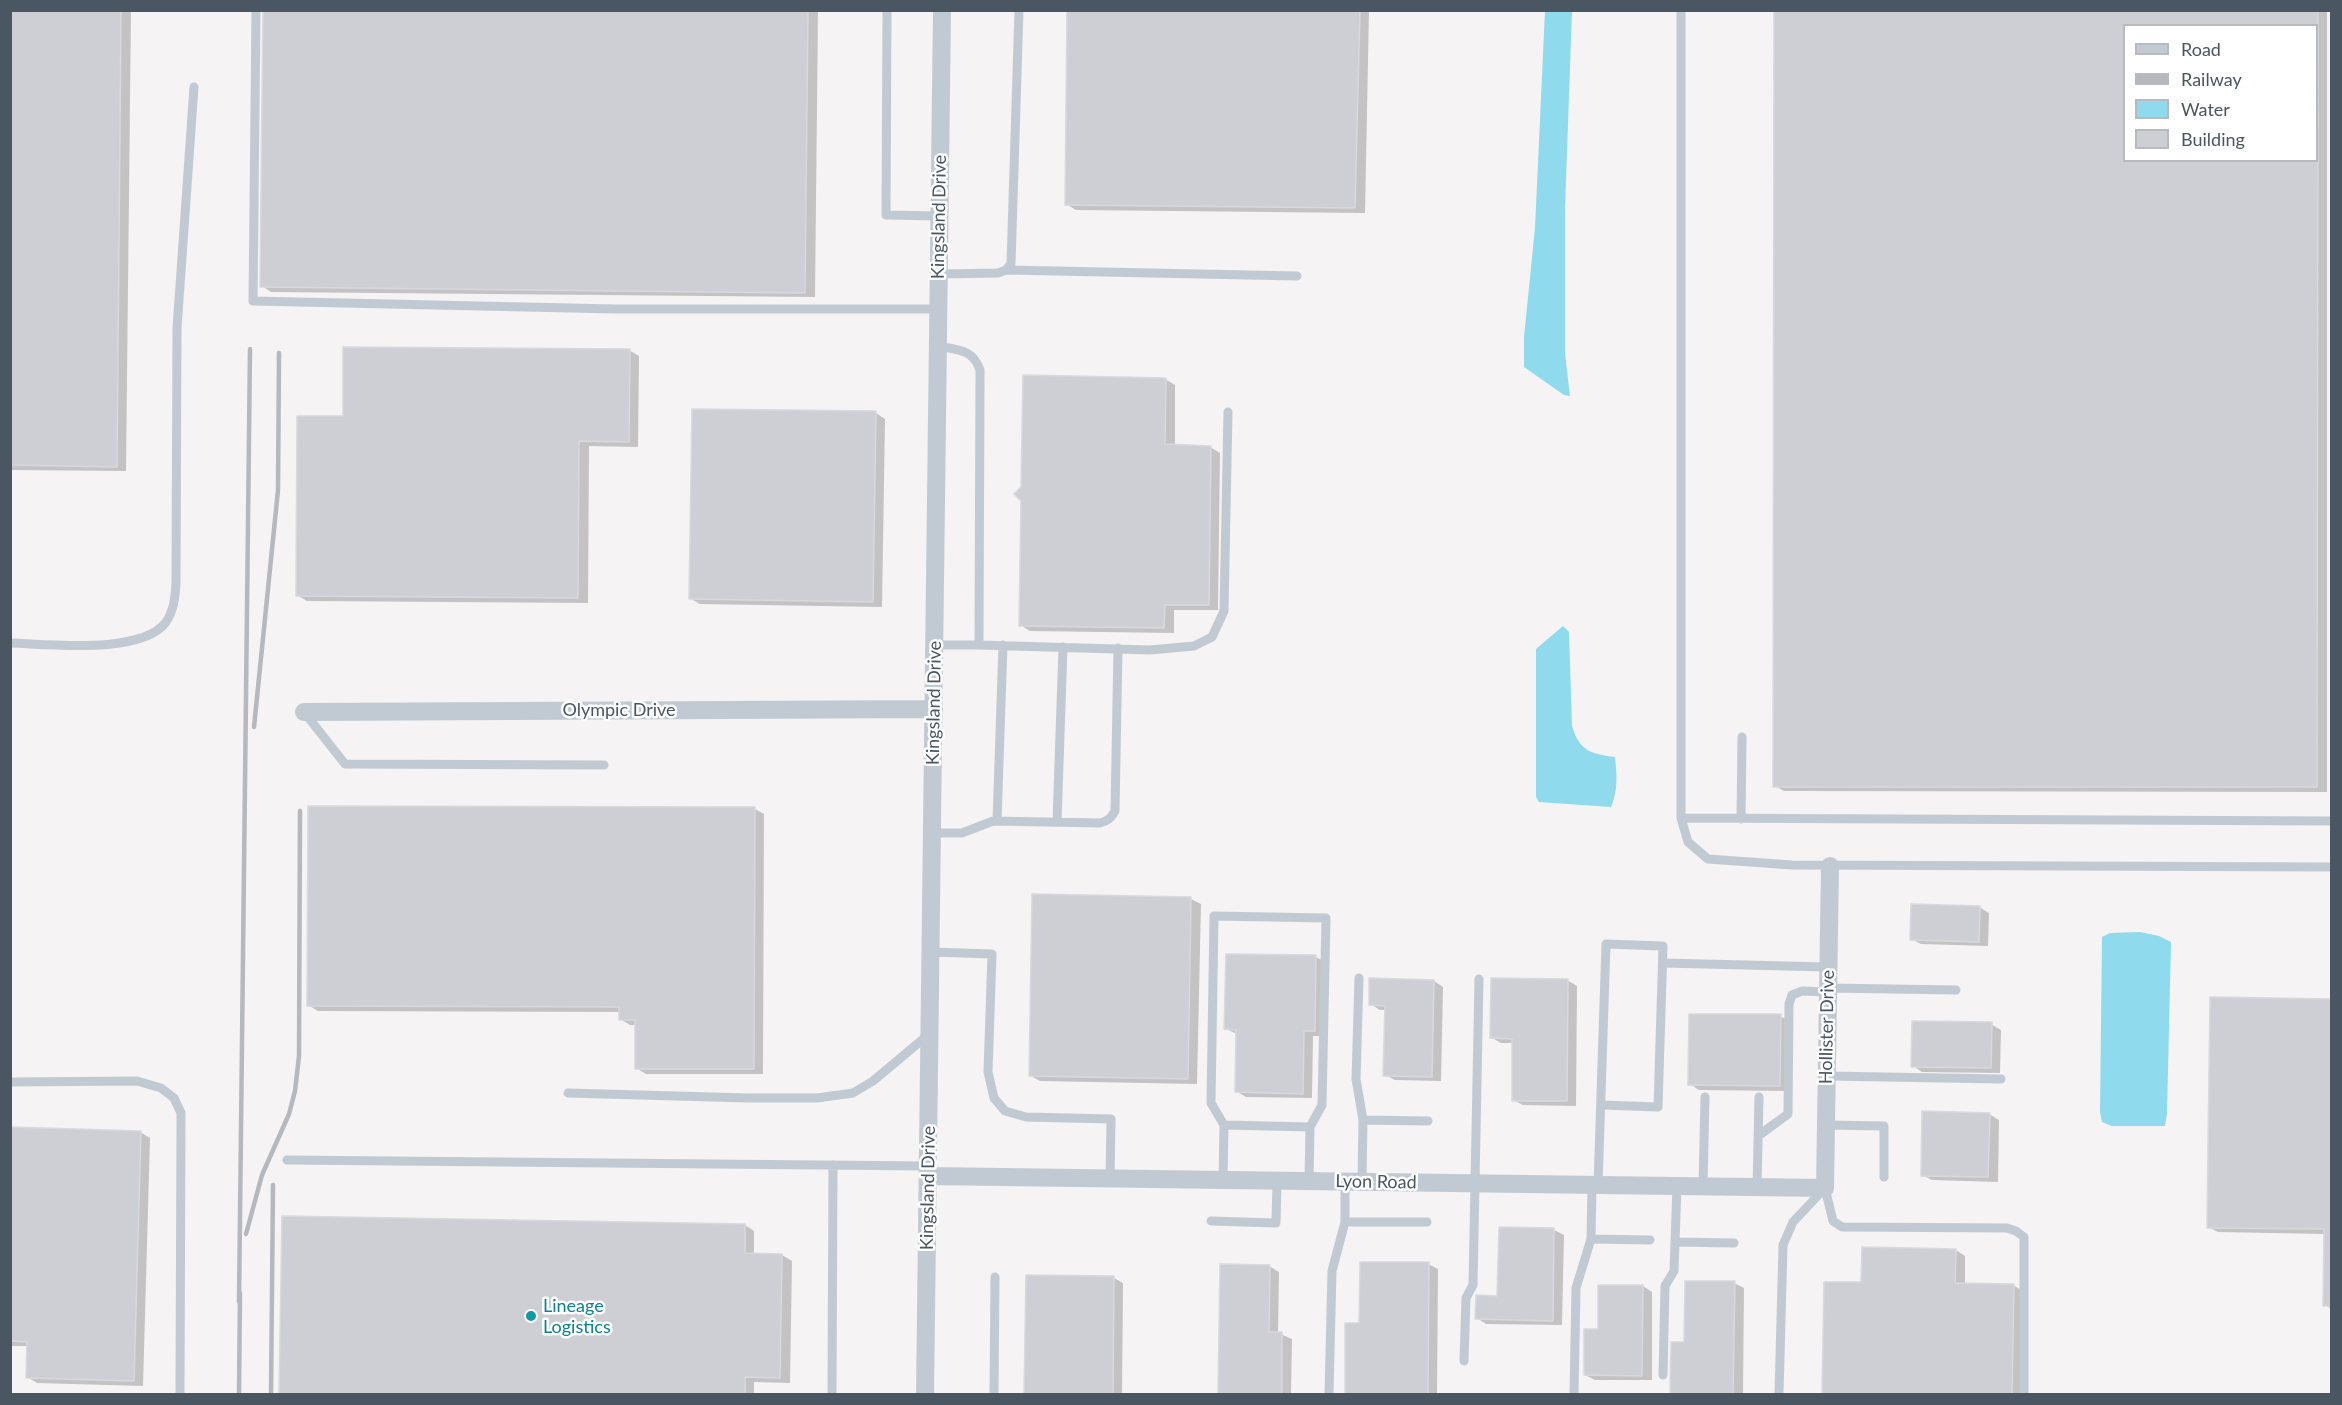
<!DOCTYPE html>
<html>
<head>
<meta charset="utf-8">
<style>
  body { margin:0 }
  #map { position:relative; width:2342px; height:1405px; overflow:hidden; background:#f5f3f3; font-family:Lato,sans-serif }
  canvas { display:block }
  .frame { position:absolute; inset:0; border:12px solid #4a5661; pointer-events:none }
  .legend { position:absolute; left:2123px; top:24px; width:195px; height:138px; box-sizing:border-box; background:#fff; border:2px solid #b7bbc0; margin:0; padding:8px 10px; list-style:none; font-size:18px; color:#4a5661 }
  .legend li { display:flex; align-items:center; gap:12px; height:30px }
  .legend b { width:30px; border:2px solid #b7bbc0 }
</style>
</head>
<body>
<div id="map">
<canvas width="2342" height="1405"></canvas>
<div class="frame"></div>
<ul class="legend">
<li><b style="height:8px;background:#c1cad2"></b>Road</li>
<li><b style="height:8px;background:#b5b8bd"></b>Railway</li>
<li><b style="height:16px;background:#90daee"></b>Water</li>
<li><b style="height:16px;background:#cdcfd5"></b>Building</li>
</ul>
</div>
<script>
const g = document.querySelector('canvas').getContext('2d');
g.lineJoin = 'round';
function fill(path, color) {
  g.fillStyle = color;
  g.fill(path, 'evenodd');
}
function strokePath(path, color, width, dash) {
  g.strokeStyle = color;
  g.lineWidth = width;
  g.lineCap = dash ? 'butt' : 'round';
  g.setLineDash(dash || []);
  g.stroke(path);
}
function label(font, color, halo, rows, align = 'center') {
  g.font = font + ' Lato,sans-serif';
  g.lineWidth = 5;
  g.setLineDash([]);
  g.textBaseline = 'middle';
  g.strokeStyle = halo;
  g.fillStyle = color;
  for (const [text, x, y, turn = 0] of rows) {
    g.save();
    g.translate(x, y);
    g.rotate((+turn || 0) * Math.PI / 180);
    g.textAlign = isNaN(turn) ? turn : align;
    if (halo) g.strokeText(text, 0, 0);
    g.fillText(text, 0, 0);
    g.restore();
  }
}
fill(new Path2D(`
  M1545 11H1572L1565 209V353L1570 396 1564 395 1524 367V337L1535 228Z
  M1563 626 1569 632 1572 726C1579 750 1590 754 1615 757 1617 774 1618 791 1611 807L1539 802 1536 797V649Z
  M2140 932 2159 936 2171 942 2167 1113 2165 1126H2112L2102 1122 2100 1112 2102 937 2110 933Z`), '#90daee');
fill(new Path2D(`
  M10 10H131L126 471 10 470Z
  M265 10H818L815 297 271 292 262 286Z
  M1068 10H1369L1365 213 1076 210 1066 204Z
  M1775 10H2327V792L1784 791 1775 786ZM2124 26H2316V160H2124Z
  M629 350 639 356 638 447 589 446 588 603 307 601 297 595 344 417Z
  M1165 379 1175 385V446L1210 447 1220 453 1218 610H1174V633L1030 631 1020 625Z
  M876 413 885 419 882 607 700 604 691 599Z
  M755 809 764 814 763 1074H646L636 1068V1025H630L620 1019V1012L318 1011 308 1005Z
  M1191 899 1201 904 1197 1084 1040 1081 1031 1076Z
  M1979 907 1989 913 1988 946 1921 944 1911 939Z
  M1316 957 1325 962 1324 1036H1313L1312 1098 1246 1097 1236 1091 1237 1034 1226 1029Z
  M1567 980 1577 986 1576 1106 1523 1105 1513 1100 1514 1043H1501L1492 1038Z
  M1434 981 1443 987 1441 1081 1395 1080 1385 1075 1386 1010H1380L1370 1004Z
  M2332 1001V1309L2325 1305 2326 1234 2218 1232 2208 1227Z
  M1780 1016 1790 1022 1789 1091 1699 1090 1690 1084Z
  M1991 1024 2001 1030 2000 1073 1922 1072 1913 1066Z
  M1989 1114 1999 1120 1998 1182 1932 1180 1922 1175Z
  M10 1128 140 1132 150 1138 143 1386 37 1383 27 1377 28 1346H10Z
  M284 1218 745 1225 754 1231V1255H782L792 1261 790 1383 754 1382V1394H281Z
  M1554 1230 1564 1235 1562 1325 1486 1324 1477 1318 1499 1297Z
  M1956 1250 1965 1256V1284L2013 1285 2023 1291 2021 1394H1823L1825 1283 1862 1284Z
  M1428 1264 1438 1269 1437 1394H1346L1347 1324H1361Z
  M1221 1265 1269 1266 1279 1272 1278 1333 1292 1339 1291 1394H1219Z
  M1027 1277 1114 1278 1123 1283 1122 1394H1026Z
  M1734 1283 1744 1288 1743 1394H1671L1672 1343H1686Z
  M1643 1286 1652 1292V1380H1595L1585 1375 1599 1330Z`), '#0003');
const building = new Path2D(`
  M10 10H121L117 467 10 465Z
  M263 10H808L805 293 260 287Z
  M1067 10H1360L1355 208 1065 205Z
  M1774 10H2318L2317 787H1773ZM2124 26H2316V160H2124Z
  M343 347 630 349 629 442 579 441 578 598 296 596 297 416H343Z
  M1023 375 1166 378 1165 444 1211 446 1209 605H1165L1164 628 1019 626 1021 501 1014 494 1021 487Z
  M692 409 876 411 873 602 689 599Z
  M308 806 755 807 754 1069H635V1020H619V1007L307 1006Z
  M1032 894 1191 897 1188 1079 1029 1076Z
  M1911 904 1980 906 1979 942 1910 940Z
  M1226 954 1316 955 1315 1031H1304L1303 1094 1235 1092 1236 1030 1224 1029Z
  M1369 978 1434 980 1432 1077 1383 1076 1385 1006 1369 1005Z
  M1491 978 1568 979 1567 1101H1512V1039L1490 1038Z
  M2210 997 2332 999V1306H2323L2324 1229 2207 1228Z
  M1689 1014H1781L1780 1086 1688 1085Z
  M1912 1021 1992 1022 1991 1068 1911 1067Z
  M1922 1111 1990 1113 1988 1177 1921 1176Z
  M10 1127 141 1131 134 1381 26 1378 27 1342 10 1341Z
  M282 1216 745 1224V1253L782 1254 780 1378 745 1377V1394H279Z
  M1499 1227 1554 1228 1553 1321 1475 1319 1476 1295 1497 1296Z
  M1862 1247 1956 1249 1955 1283 2014 1284 2012 1394H1822L1824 1282H1861Z
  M1360 1262H1429L1428 1394H1345V1323H1359Z
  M1220 1264 1270 1265 1269 1332H1282V1394H1218Z
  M1026 1275 1114 1276 1113 1394H1024Z
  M1685 1281H1735L1733 1394H1670L1671 1342H1684Z
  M1598 1285H1643L1642 1376 1584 1375V1329H1598Z`);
fill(building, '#cdcfd5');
strokePath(building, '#d7d9de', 1.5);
strokePath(new Path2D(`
  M256 10 253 301 616 309H938
  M887 10 886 215 939 216
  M1681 10V818L1688 842 1708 859 1792 865 2332 867
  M1006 270 1297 276
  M939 274 998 273 1006 270 1011 264 1019 10
  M938 346C958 350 973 349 980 370L979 645 1150 650 1194 646 1212 637 1224 611 1228 412
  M10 643C48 644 142 655 166 622 174 610 175 598 176 583L177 328 194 87
  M934 645H979
  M304 712 345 764 604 765
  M1681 818 2332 821
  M1741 819 1742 737
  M997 821 1003 645
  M1057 822 1063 647
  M932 833H962L993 821 1100 823C1108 821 1111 818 1115 811L1118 648
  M931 952 992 954 988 1072 994 1098 1005 1111 1026 1117 1111 1119 1110 1179
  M1663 963 1828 967
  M1359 978 1356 1079 1363 1120
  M1828 988 1956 990
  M1826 1076 2001 1079
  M10 1082 137 1081 161 1088 174 1098 181 1113 180 1394
  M568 1093 748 1098H817L853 1093 873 1081 928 1035
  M1224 1125 1211 1103 1214 916 1326 918 1322 1105 1310 1127
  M1825 1125 1884 1126V1177
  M1758 1136 1788 1114 1789 1004 1792 995 1802 991 1827 992
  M287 1160 928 1166
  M1223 1180 1224 1125 1310 1127 1309 1181
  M1345 1182V1222H1427
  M1362 1182 1363 1120 1428 1121
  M1598 1185 1606 944 1663 946 1658 1107 1601 1105
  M1703 1186 1705 1097
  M1757 1187 1759 1097
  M1211 1221 1276 1223 1277 1181
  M1591 1239 1650 1240
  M1675 1242 1734 1243
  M1464 1361 1466 1298 1473 1285 1479 979
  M1663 1375 1665 1286 1674 1271 1677 1186
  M832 1394 833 1165
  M994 1394 995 1277
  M1329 1394 1332 1271 1345 1222
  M1574 1394 1576 1288 1591 1239 1592 1185
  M1779 1394 1783 1245 1793 1222 1825 1188 1833 1221 1842 1227 2007 1228 2016 1231 2024 1237V1394`), '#c1cad2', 9);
strokePath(new Path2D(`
  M304 712 934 709
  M928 1176 1825 1188 1830 866
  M925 1394 942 10`), '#c1cad2', 18);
strokePath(new Path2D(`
  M254 727 278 490 279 353
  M246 1234 262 1175 289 1114 295 1091 299 1056 300 811
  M239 1302 250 349
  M239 1394 240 1293
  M271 1394 273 1185`), '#b5b8bd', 4.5);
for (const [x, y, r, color] of [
  [531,1316,6,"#0f9aa8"]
]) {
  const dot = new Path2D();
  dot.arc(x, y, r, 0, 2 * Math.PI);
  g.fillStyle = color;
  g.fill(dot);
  strokePath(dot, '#fff', 2);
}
label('18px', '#4a5661', '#fff', [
  ["Kingsland Drive",939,217,-89],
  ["Kingsland Drive",934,703,-89],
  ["Olympic Drive",619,710],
  ["Hollister Drive",1827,1027,-89],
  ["Lyon Road",1376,1182,1],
  ["Kingsland Drive",928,1188,-89]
]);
label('18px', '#0d838f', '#fff', [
  ["Lineage",543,1306],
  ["Logistics",543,1327]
], 'left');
</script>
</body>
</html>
